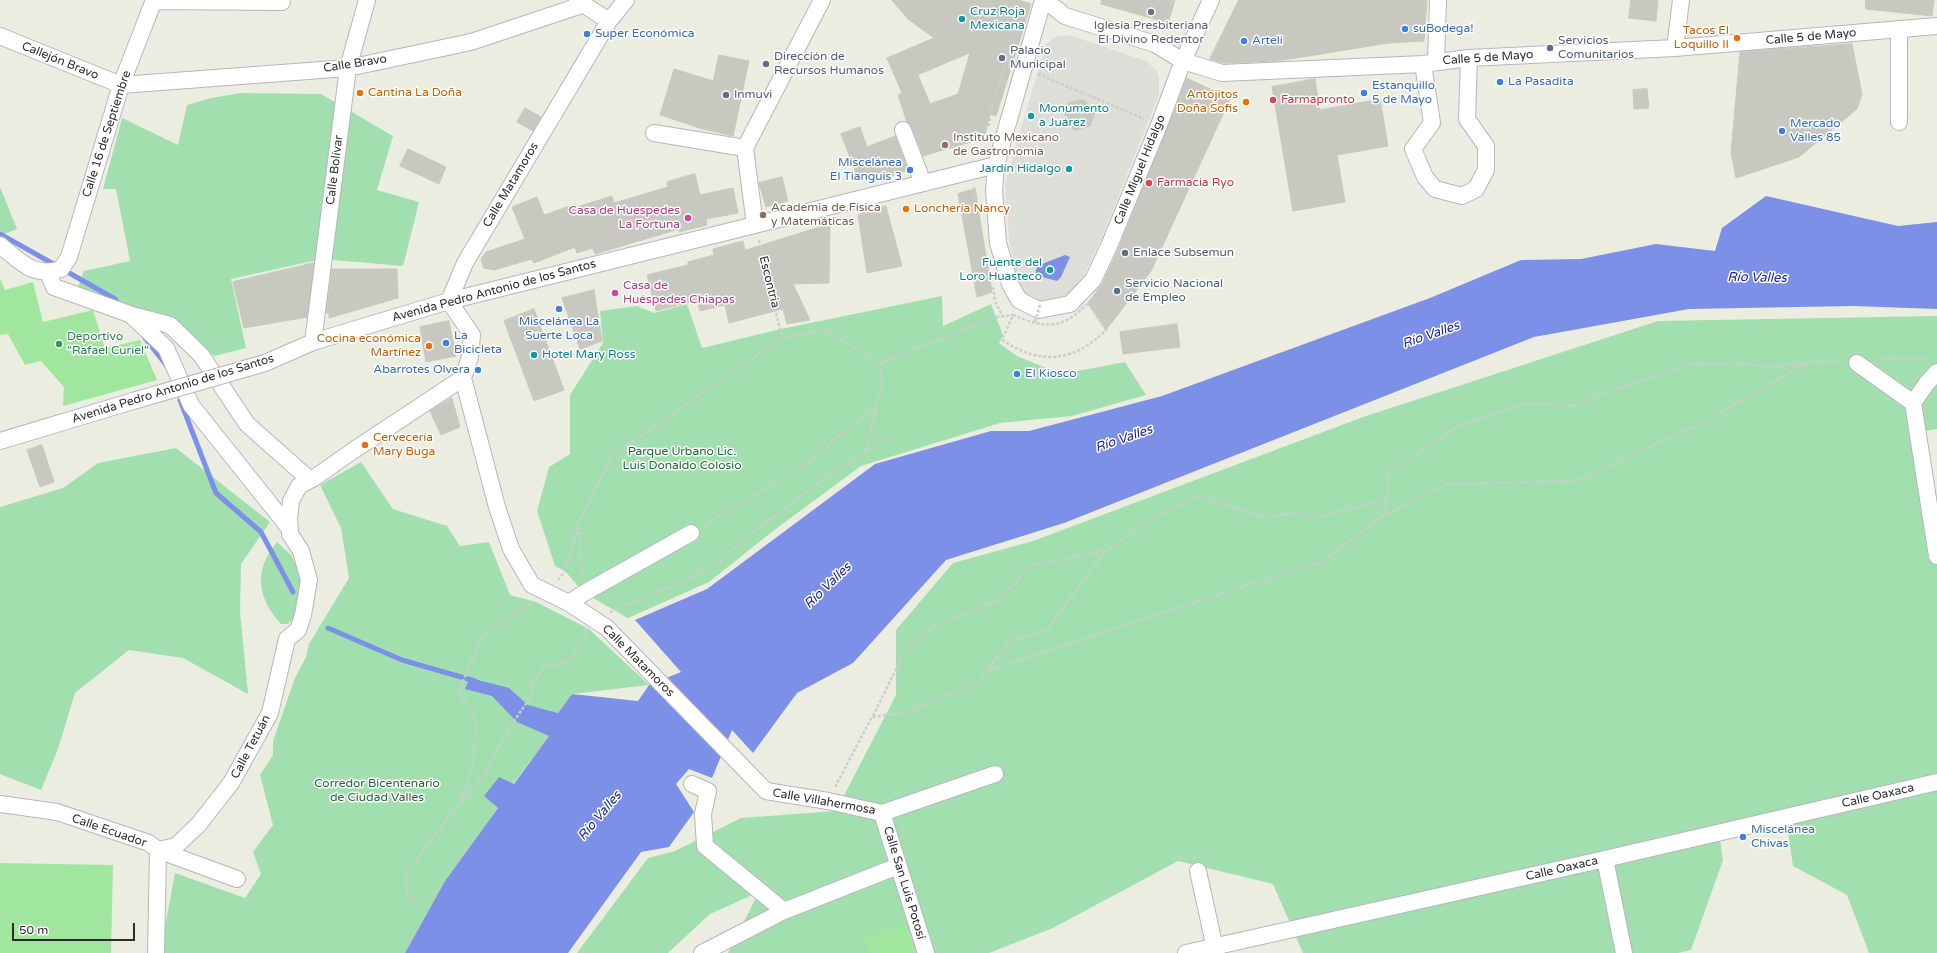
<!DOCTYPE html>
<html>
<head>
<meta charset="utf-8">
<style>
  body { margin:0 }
  #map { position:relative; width:1937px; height:953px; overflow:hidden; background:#ecede1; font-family:"Varela Round",sans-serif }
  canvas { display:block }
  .scale { position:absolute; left:12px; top:923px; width:123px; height:18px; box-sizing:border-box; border:2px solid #2d2d2d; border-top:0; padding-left:5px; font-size:12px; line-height:14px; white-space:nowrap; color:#2d2d2d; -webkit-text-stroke:3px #fff; paint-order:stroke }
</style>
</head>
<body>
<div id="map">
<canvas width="1937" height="953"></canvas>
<div class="scale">50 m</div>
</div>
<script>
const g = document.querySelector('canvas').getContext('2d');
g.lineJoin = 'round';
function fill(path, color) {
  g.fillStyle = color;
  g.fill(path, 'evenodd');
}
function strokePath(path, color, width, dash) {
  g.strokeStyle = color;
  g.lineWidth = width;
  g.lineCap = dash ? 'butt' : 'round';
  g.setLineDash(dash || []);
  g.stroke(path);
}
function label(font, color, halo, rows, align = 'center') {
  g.font = font + ' "Varela Round",sans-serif';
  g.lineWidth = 3;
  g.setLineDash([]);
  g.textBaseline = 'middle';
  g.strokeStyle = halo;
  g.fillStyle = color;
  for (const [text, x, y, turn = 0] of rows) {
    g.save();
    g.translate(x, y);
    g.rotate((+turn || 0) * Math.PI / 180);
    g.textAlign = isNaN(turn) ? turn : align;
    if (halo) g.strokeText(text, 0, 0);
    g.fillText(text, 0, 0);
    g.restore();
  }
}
fill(new Path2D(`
  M241 93 321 94 393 136 377 190 419 202 403 266 322 259 231 279 246 348 214 356 176 325 77 290 84 271 130 261 116 189H103L122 118 178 145 187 105 211 98Z
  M0 187 17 229 0 236Z
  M942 296 943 326 991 304 1003 335 999 343 1017 356 1061 374 1125 362 1146 395 1072 416 1000 423 861 466 773 531 709 582 628 618 584 593 565 571 555 566 537 511 549 467 570 454V395L603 343 600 311 637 306 654 313 687 304 702 348 781 329Z
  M1937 316V429L1924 431 1937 509V953H1869L1847 895 1793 866 1785 812 1718 827 1723 860 1691 950 1678 953H1303L1273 884 1178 861 1053 928 989 953H728L759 892 710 914 668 953H577L648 858 675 851 741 818 836 811 896 695V630L953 563 1033 541 1363 417 1658 321Z
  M176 448 270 522 241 564 240 611 248 694 183 658 129 650 75 693 58 749 41 790 0 774V507L63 488 98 463Z
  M361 462 393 509 447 526 460 546 489 542 510 595 536 602 589 629 649 685 572 694 558 713 466 689 492 696 550 735 513 784 485 796 498 808 445 881 405 953H160L175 873 245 898 261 874 253 852 273 825 260 775 273 755V741L295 678 306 657 309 644 349 578 341 528 320 485Z
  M277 542 291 555 302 575 297 614 288 624H281C257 597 253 571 277 542Z`), '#a1e0ae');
fill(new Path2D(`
  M0 278 5 290 33 282 43 322 93 310 105 348 140 340 157 380 63 406 64 387 41 361 25 365 8 334 0 335Z
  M0 863 113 865 111 953H0Z
  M906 923 917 953H869L864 937Z`), '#a0e69e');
fill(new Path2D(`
  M1069 35 1146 61 1157 71 1159 78V95L1100 242 1081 281 1064 300 1040 305 1025 298 1016 277 1009 238 1005 183 1046 44 1055 37Z`), '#dcded7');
fill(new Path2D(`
  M1766 196 1898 226 1937 222V309L1853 306 1689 309 1534 337 1064 523 946 560 853 663 797 693 753 753 732 730 712 778 689 769 676 784 694 812 669 847 641 852 568 953H405L445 881 498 808 484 796 499 777 514 784 549 736 517 722 492 696 465 689 470 678 509 688 528 705 558 713 572 694 638 701 649 685 681 672 635 620 707 589 875 464 991 431H1029L1162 396 1430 298 1521 260 1581 259 1656 244 1715 251 1722 228Z
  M1065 255 1070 257 1061 277 1057 281 1035 275 1037 266Z`), '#7c90e7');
strokePath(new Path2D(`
  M0 234 57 266
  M64 270 115 299 119 305
  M145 338 167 366
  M180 400 216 493 261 532 293 592
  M328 628 402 660 475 681`), '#7c90e7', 5);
const building = new Path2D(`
  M892 0H1019L1031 4 996 116 990 114 984 138 923 156 912 127 907 122 898 95 902 93 887 58 934 38 908 19ZM970 53 958 94 930 104 918 75Z
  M1102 0H1175L1168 23 1101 4Z
  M1239 0H1427L1424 41 1389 43 1277 61 1223 63 1210 59Z
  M1631 0H1658L1656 21 1629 18Z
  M1866 0H1934L1932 16 1866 9Z
  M1852 44 1862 94 1857 109 1799 157 1736 178 1731 153 1740 52Z
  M719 55 749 61 733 136 703 129 660 115 674 69 713 81Z
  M1187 78 1230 99 1151 271 1106 330 1088 303 1102 284 1118 250Z
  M1315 79 1320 110 1380 99 1388 146 1337 155 1345 202 1293 211 1272 87Z
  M1647 89 1649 108 1634 109 1633 90Z
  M1084 100 1095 112 1090 126 1074 130 1064 118 1069 103Z
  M525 108 541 117 533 131 517 122Z
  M860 127 867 147 895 136 908 170 881 180 878 173 859 181 841 134Z
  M408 149 446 167 439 184 400 166Z
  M695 174 700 195 733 188 738 213 706 219 707 225 679 232V229L595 254 593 248 577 253 575 247 534 263 532 259 494 270 484 268 481 259 486 252 525 239 512 207 537 197 544 215 576 204 577 207 612 196 614 203 668 187 667 182Z
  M782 177 788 201 766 207 759 183Z
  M975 189 992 292 977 297 958 194Z
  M886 206 902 266 867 273 858 215Z
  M830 224 829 283 793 284 810 320 787 324 783 309 729 323 725 305 700 311 697 300 656 311 647 275 688 265V262L714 255 713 249 743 241 745 250Z
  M314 263 307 317 244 328 233 282Z
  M332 269H397L398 298 329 318V313H326Z
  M594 290 602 341 580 349 562 298Z
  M534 309 564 390 534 401 504 321Z
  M449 321 456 356 426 362 420 327Z
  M1177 324 1180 347 1123 354 1120 332Z
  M452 398 460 427 441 435 430 411Z
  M42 445 54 482 40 487 27 450Z`);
fill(building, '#c7c9c0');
strokePath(building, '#c6c9ba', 1);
const minor = new Path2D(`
  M577 0 609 21
  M626 0 609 21 465 263 449 301 472 335 470 357 463 378 497 507 511 549 532 585 569 603 607 628 766 791 828 801 882 813 995 774
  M1043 0 996 165 994 190 998 243 1010 284 1019 300 1039 310 1070 304 1093 280 1109 246 1159 125 1183 61 1211 0
  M1045 0 1065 16 1155 44 1183 61 1222 73 1423 64 1469 58 1675 48 1937 26
  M154 1 282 2
  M1899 29V122
  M0 36 121 85 348 68 471 42 582 5
  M1675 48 1681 0
  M1436 62 1438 0
  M1423 64 1432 123 1413 149 1425 177 1435 189 1462 196 1476 189 1486 170V146L1467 119 1469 58
  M903 130 923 183
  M654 133 745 148
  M755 225 745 148 822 0
  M0 245C21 262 33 278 61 269L69 257 121 85 154 0
  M48 273 54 287 132 315 170 325 201 355 247 424 310 480
  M133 317 166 348 191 405 290 529
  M313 342 348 68 367 0
  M265 363 313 342 449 301 996 165
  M1857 363 1913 403 1937 556
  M1913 403 1927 383 1937 372
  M0 441 133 401
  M569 603 584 593 691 533
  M692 784 708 791 703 814 705 846 784 911
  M0 804 57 812 149 843 158 850 237 879
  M882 813 926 953
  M1605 859 1624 953
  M1198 871 1216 953
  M156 953 158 850 176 846 199 824 231 783 270 713 287 639 298 630 303 615 309 580 301 551 290 534 289 518 291 501 299 486 314 478 354 450 463 378
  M702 953 784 911 898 866
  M1186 953 1605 859 1937 782`);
strokePath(minor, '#b8b4bf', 18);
strokePath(new Path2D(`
  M1170 6 1172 1 1174 2
  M1038 74 1085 94
  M1088 95 1144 119
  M989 126 990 114 1011 46
  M974 187 977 200
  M759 240 782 338
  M993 287 995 301 1003 317
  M1088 303 1106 330C1073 363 1040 365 1002 340L1013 315C1046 329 1062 330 1088 303Z
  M1878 358 1929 359
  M880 363 996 317 1013 315
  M866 451 876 407
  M1383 516 1447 484 1576 481 1698 425 1807 363
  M705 525 813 460 835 439 876 407 882 387 880 363
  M579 527 582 576
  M558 580 565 571 578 525 611 457 782 338 825 330 880 363
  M610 612C645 596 684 585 716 563 728 555 739 543 751 534 797 500 843 464 893 435
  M988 670 1325 560 1383 516 1387 500
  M873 716 905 651 932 627 999 600 1030 566 1104 551
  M835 787 872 717 909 712 978 682 1010 641 1047 630 1105 551 1152 519 1196 496 1265 518 1294 513 1311 518 1387 500 1388 473 1457 427 1528 403 1572 406 1687 364 1733 363 1773 367 1809 362H1841
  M462 801 484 775 510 727 532 695V684L546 664C572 669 575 651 587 632
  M417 901 407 894 406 873 460 803 472 770 476 722 459 691 482 636 532 603`), '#cdcdcd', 2.5, [3, 2]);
strokePath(minor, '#fff', 16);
const minorBridge = new Path2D(`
  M133 401 265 363`);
strokePath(minorBridge, '#b8b4bf', 18, []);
strokePath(new Path2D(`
  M1035 322 1040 305`), '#cdcdcd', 2.5, [3, 2]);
strokePath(minorBridge, '#fff', 16);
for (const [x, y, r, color] of [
  [1151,12,4,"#6b7280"],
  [962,19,4,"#0f9aa8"],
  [1405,29,4,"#3f7fe0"],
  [587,34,4,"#3f7fe0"],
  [1737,38,4,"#e8710a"],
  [1244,41,4,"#3f7fe0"],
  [1550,48,4,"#5c6f8a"],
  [1002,58,4,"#5c6f8a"],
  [766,64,4,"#5c6f8a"],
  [1500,82,4,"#3f7fe0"],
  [360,93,4,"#e8710a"],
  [1364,93,4,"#3f7fe0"],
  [726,95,4,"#5c6f8a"],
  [1273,100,4,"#e0444e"],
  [1246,102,4,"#e8710a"],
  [1031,116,4,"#0f9aa8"],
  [1782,131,4,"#3f7fe0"],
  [945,145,4,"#8d6e63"],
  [1069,169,4,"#0f9aa8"],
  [910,170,4,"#3f7fe0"],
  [1149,183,4,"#e0444e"],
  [906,209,4,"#e8710a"],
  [763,215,4,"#8d6e63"],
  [688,218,4,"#d1479c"],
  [1125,253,4,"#5c6f8a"],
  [1050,270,4,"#0f9aa8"],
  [1117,291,4,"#5c6f8a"],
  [615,293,4,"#d1479c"],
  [559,309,4,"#3f7fe0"],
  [446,343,4,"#3f7fe0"],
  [59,344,4,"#2e9e5b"],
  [429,346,4,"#e8710a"],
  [534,355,4,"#0f9aa8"],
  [478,370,4,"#3f7fe0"],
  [1017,374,4,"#3f7fe0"],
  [365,445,4,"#e8710a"],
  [1743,837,4,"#3f7fe0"]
]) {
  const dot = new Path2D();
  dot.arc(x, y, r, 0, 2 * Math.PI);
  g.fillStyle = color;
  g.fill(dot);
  strokePath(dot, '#fff', 1.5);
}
label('12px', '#0d838f', '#fff', [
  ["Cruz Roja",970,12],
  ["Mexicana",970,26],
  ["Monumento",1039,109],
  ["a Juárez",1039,123],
  ["Jardín Hidalgo",1061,169,"right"],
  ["Fuente del",1042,263,"right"],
  ["Loro Huasteco",1042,277,"right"],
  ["Hotel Mary Ross",542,355]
], 'left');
label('12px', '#5b616d', '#fff', [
  ["Iglesia Presbiteriana",1151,26],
  ["El Divino Redentor",1151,40]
]);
label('12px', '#366cbe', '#fff', [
  ["suBodega!",1413,29],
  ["Super Económica",595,34],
  ["Arteli",1252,41],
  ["La Pasadita",1508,82],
  ["Estanquillo",1372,86],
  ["5 de Mayo",1372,100],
  ["Mercado",1790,124],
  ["Valles 85",1790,138],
  ["Miscelánea",902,163,"right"],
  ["El Tianguis 3",902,177,"right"],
  ["Miscelánea La",559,322,"center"],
  ["Suerte Loca",559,336,"center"],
  ["La",454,336],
  ["Bicicleta",454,350],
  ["Abarrotes Olvera",470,370,"right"],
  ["El Kiosco",1025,374],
  ["Miscelánea",1751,830],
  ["Chivas",1751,844]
], 'left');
label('12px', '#c56008', '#fff', [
  ["Tacos El",1729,31],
  ["Loquillo II",1729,45],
  ["Cantina La Doña",368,93,"left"],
  ["Antojitos",1238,95],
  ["Doña Sofis",1238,109],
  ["Lonchería Nancy",914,209,"left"],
  ["Cocina económica",421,339],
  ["Martínez",421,353],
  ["Cervecería",373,438,"left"],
  ["Mary Buga",373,452,"left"]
], 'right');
label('12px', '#2d2d2d', '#fff', [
  ["Calle 5 de Mayo",1811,37,-5],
  ["Calle 5 de Mayo",1488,58,-4],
  ["Callejón Bravo",60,61,22],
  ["Calle Bravo",355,64,-9],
  ["Calle 16 de Septiembre",107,134,-72],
  ["Calle Bolívar",335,170,-83],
  ["Calle Miguel Hidalgo",1140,170,-68],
  ["Calle Matamoros",511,185,-59],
  ["Escontria",769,282,76],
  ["Avenida Pedro Antonio de los Santos",494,291,-15],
  ["Avenida Pedro Antonio de los Santos",173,389,-17],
  ["Calle Matamoros",638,661,45],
  ["Calle Tetuán",251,747,-62],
  ["Calle Oaxaca",1878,796,-13],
  ["Calle Villahermosa",824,802,10],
  ["Calle Ecuador",109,831,19],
  ["Calle Oaxaca",1562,869,-13],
  ["Calle San Luis Potosí",904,883,73]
]);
label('12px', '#4e5e75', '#fff', [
  ["Servicios",1558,41],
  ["Comunitarios",1558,55],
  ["Palacio",1010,51],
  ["Municipal",1010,65],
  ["Dirección de",774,57],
  ["Recursos Humanos",774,71],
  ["Inmuvi",734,95],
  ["Enlace Subsemun",1133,253],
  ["Servicio Nacional",1125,284],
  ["de Empleo",1125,298]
], 'left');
label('12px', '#be3a42', '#fff', [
  ["Farmapronto",1281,100],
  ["Farmacia Ryo",1157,183]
], 'left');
label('12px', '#785e54', '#fff', [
  ["Instituto Mexicano",953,138],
  ["de Gastronomía",953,152],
  ["Academia de Física",771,208],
  ["y Matemáticas",771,222]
], 'left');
label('12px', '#b23c85', '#fff', [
  ["Casa de Huespedes",680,211],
  ["La Fortuna",680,225],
  ["Casa de",623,286,"left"],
  ["Huéspedes Chiapas",623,300,"left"]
], 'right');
label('12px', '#27864d', '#fff', [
  ["Deportivo",67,337],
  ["\"Rafael Curiel\"",67,351]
], 'left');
label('12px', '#206738', '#fff', [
  ["Parque Urbano Lic.",682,452],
  ["Luis Donaldo Colosio",682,466],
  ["Corredor Bicentenario",377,784],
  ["de Ciudad Valles",377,798]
]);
label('italic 13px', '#172597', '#fff', [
  ["Río Valles",1757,278,1],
  ["Río Valles",1431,335,-19],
  ["Río Valles",1124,439,-19],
  ["Río Valles",828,586,-44],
  ["Río Valles",600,816,-50]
]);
</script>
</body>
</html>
